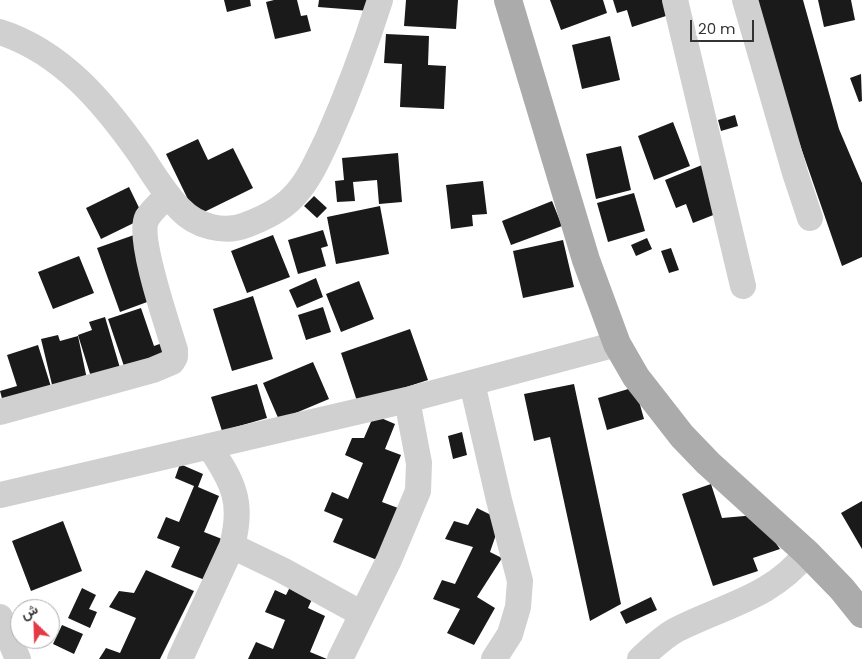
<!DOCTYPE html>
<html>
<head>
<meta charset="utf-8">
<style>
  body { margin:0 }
  #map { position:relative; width:862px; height:659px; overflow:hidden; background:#fff; font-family:Poppins,Vazirmatn,sans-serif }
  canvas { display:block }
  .north { position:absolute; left:10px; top:599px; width:50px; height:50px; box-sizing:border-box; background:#fff; border:1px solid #adadad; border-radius:50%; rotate:336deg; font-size:14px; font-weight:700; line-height:20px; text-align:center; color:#333 }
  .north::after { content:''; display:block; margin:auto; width:18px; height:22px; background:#e63946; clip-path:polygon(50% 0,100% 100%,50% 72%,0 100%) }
  .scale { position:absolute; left:690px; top:20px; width:64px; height:22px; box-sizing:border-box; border:2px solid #333; border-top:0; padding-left:6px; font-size:15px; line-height:18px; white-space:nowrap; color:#333; -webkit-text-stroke:4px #fff; paint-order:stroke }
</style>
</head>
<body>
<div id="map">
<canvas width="862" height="659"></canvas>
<div class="north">ش</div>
<div class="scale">20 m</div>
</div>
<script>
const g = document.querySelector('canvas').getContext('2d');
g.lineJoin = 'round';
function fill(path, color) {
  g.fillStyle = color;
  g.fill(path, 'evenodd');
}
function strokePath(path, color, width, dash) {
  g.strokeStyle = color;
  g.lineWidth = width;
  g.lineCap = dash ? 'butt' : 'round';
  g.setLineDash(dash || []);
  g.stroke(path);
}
fill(new Path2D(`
  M224 0H250L251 6 227 12Z
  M274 0H297L301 16 307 15 311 31 275 39 266 2Z
  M319 0H371L370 11 318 7Z
  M406 0H458L456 29 404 26Z
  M550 0H603L607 13 561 30Z
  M613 0H664L669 15 632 27 627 10 617 13Z
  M754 0H803L839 129 862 183V257L842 266 773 67Z
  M818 0H851L855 20 824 27Z
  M386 34 429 36 428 65 446 66 444 109 400 107 402 64 384 63Z
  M610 36 620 80 582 89 572 45Z
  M861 74 862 101 859 102 850 78Z
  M735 115 738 126 721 131 718 120Z
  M673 122 690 166 654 180 638 136Z
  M198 139 208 160 233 148 253 188 196 216 166 154Z
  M621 146 631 190 596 199 586 154Z
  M398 153 402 202 379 204 377 180 353 182 355 201 337 202 335 181 344 180 342 158Z
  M702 165 721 212 693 223 686 204 676 208 665 180Z
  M483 181 487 214 472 215 473 226 451 229 446 185Z
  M129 187 144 218 101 239 86 208Z
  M634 193 645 231 608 242 597 203Z
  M314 196 327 208 317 218 304 206Z
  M552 201 562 226 511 245 502 221Z
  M380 206 389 254 336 264 327 217Z
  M323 230 328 246 321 248 326 266 298 274 288 240Z
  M134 235 158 298 120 312 97 248Z
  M273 235 290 277 247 293 231 251Z
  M647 238 652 249 636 256 631 245Z
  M563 240 574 287 523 298 513 251Z
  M671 248 679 270 669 273 661 251Z
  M79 256 94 293 53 309 38 272Z
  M316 278 323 297 297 308 289 290Z
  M359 281 374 319 341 332 326 294Z
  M253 296 273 359 232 371 213 309Z
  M323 307 331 332 306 340 298 315Z
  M141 308 154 346 165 342 171 360 126 372 108 319Z
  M105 317 120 368 91 377 78 335 92 330 89 322Z
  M410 329 428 380 385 394 357 401 341 353Z
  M58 335 60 341 78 336 88 384 54 393 41 339Z
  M38 345 52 390 4 406 0 391 17 386 7 355Z
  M313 362 329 399 279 420 263 383Z
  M257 384 267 418 222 431 211 397Z
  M574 384 621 604 590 621 550 437 534 441 524 394Z
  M635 387 644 419 607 430 598 398Z
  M374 415 395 424 385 449 401 455 382 502 398 508 377 560 333 542 343 519 324 511 332 492 348 499 363 463 345 455 352 438H364Z
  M462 432 467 455 453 459 448 436Z
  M180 464 203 474 198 487 219 496 204 532 222 539 205 580 171 567 180 547 157 538 166 517 179 522 194 486 175 478Z
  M711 484 722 518 756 515 780 549 753 558 758 571 713 586 682 494Z
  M862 501V549L841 513Z
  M477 508 501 520 490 552 502 558 477 597 495 608 474 645 447 633 460 609 433 599 442 580 455 584 473 547 445 539 454 521 468 525Z
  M63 521 82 571 31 591 12 541Z
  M146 570 194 591 160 659H99L106 648 120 653 136 618 109 607 119 591 134 593Z
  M290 587 313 597 308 608 325 616 310 652 327 659H248L256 642 273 649 285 620 265 612 275 590 286 595Z
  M82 588 96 595 89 609 97 612 90 628 68 618Z
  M651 597 657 610 626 624 620 612Z
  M62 625 83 634 74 654 53 644Z`), '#1a1a1a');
strokePath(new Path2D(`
  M675 0 743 286
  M745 0 795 173 810 218
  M0 32C62 52 104 103 140 154 152 172 164 193 180 209 196 226 224 234 246 225 262 219 279 211 291 199 308 183 318 159 328 138 348 93 365 47 380 0
  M472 383 499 500 520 581 518 607 510 634 494 659
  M0 412 153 370 172 362 175 357V350C168 327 137 237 147 218 152 210 161 202 168 195
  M209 446C233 483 244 501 232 546L282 570 362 614
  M0 495 407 400 617 344
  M0 617 18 659
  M180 659 232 546
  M340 659 389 560 418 491 419 463 407 400
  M640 659C651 649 663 637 676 630 725 605 771 598 807 553`), '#d0d0d0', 26);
strokePath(new Path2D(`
  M508 0 586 260 617 344 636 377 682 436 708 463 807 553 842 589 862 614`), '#ababab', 28);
</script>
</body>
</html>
